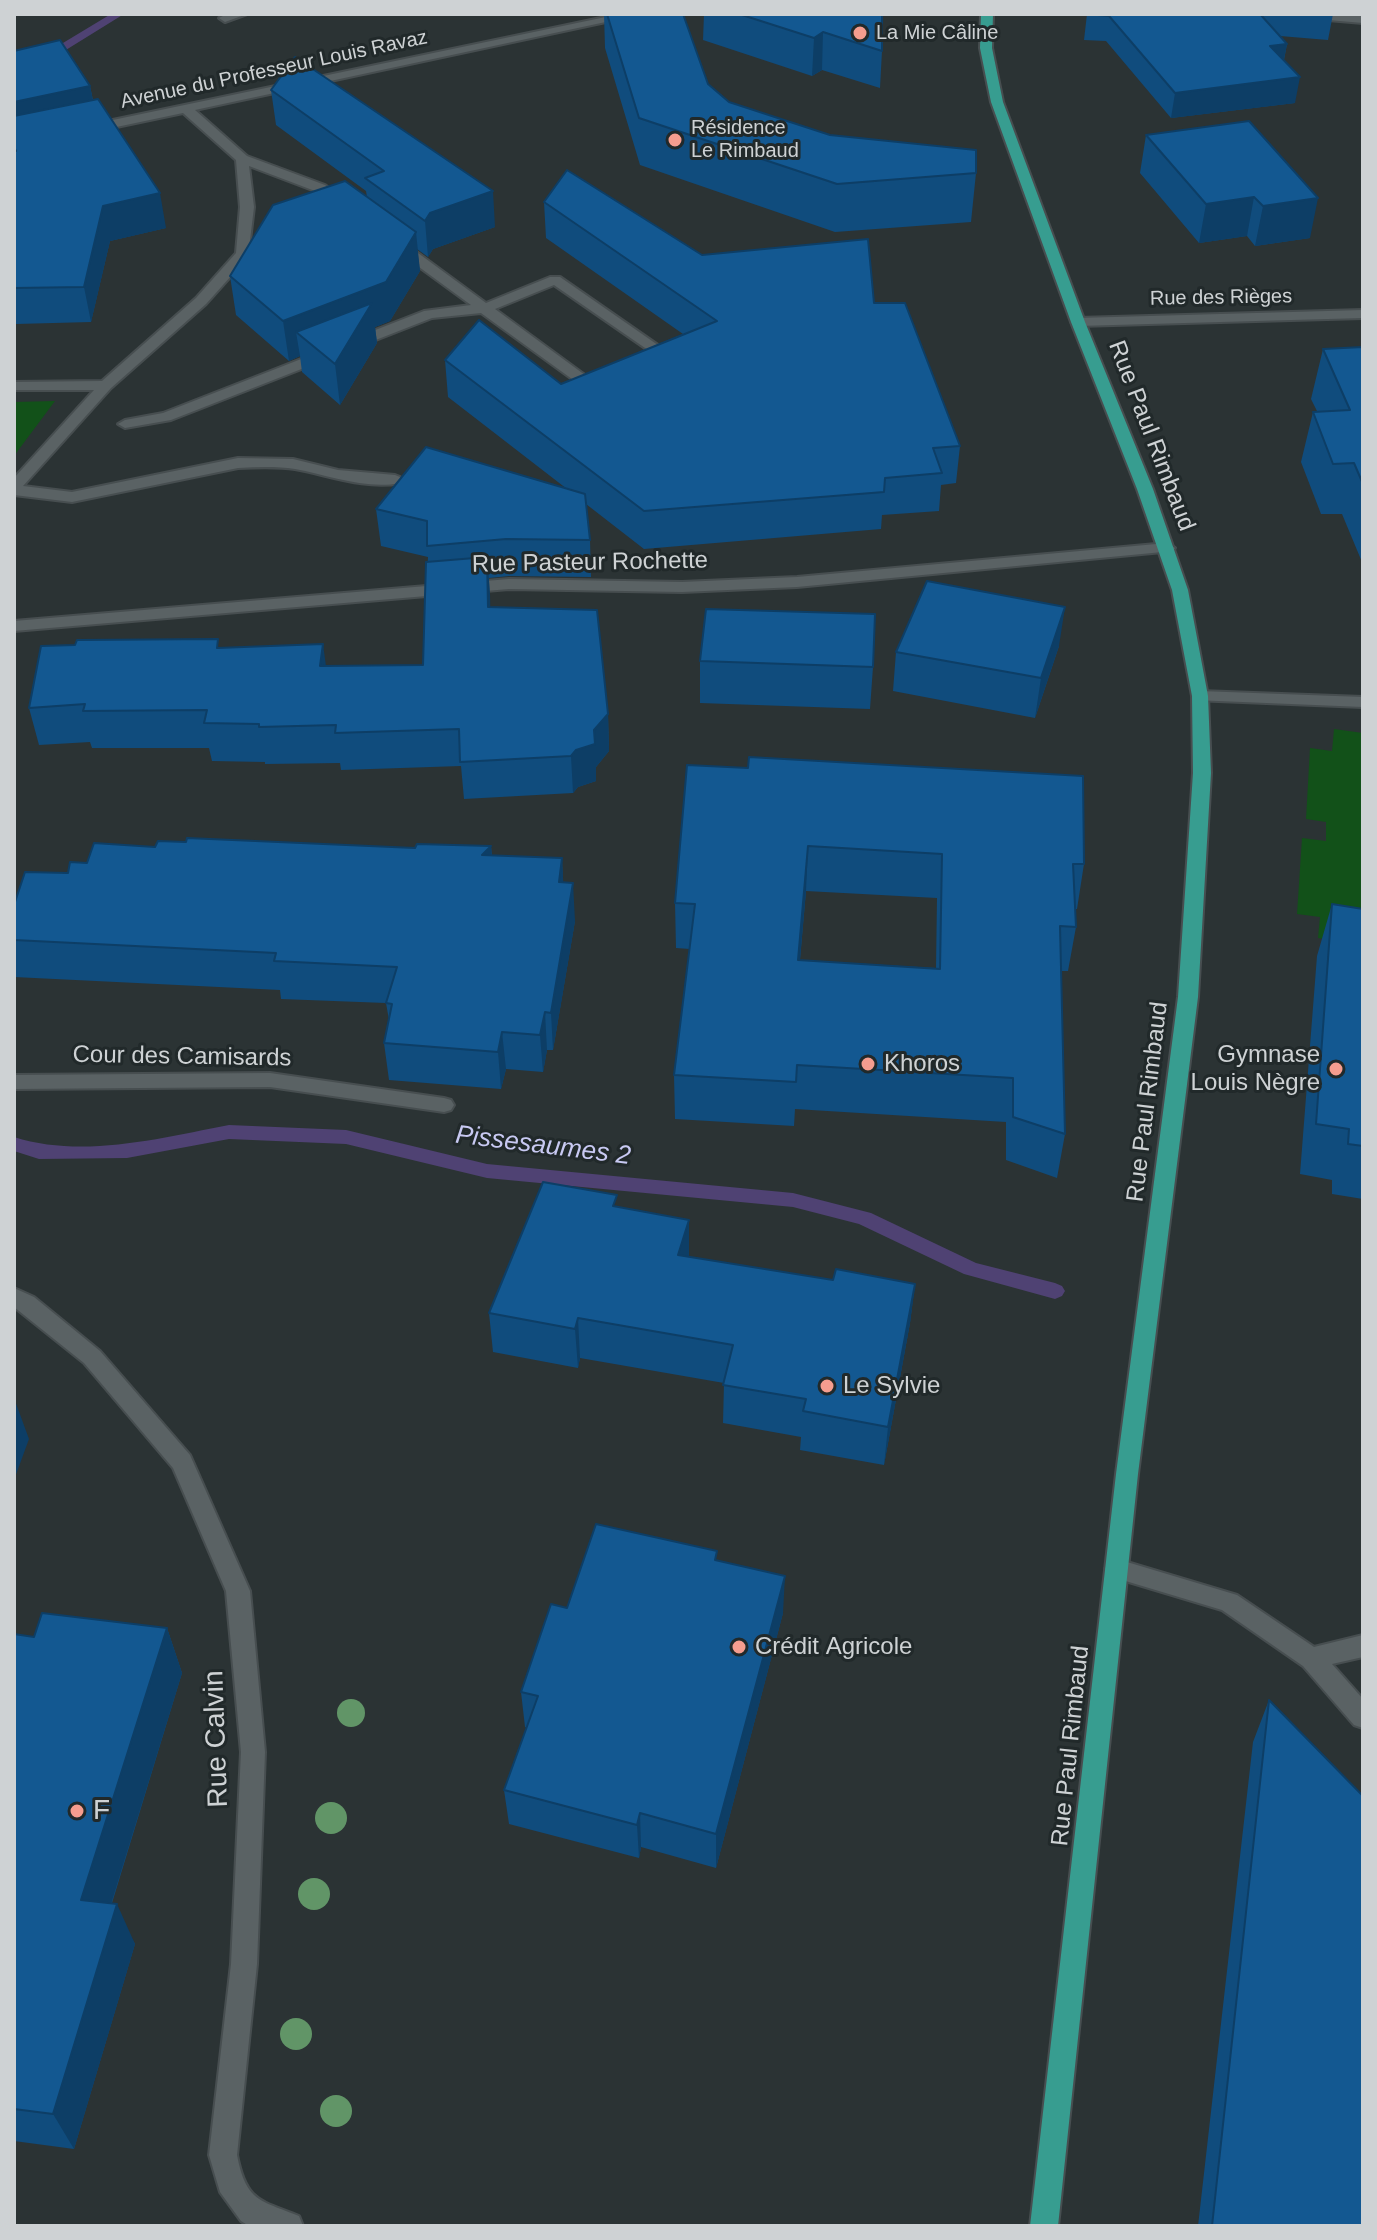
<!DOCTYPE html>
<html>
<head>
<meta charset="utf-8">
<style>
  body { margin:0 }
  #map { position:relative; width:1377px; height:2240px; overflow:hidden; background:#2b3334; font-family:Arial,sans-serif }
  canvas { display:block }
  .frame { position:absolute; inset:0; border:16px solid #ced2d4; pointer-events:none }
</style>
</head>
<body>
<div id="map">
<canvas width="1377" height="2240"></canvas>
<div class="frame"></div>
</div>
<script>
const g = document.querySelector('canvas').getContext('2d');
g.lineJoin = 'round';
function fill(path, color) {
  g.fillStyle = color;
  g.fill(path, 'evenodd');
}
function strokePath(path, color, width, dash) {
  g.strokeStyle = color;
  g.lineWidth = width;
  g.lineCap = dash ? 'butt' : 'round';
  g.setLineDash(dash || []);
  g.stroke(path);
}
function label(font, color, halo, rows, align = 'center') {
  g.font = font + ' Arial,sans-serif';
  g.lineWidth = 6;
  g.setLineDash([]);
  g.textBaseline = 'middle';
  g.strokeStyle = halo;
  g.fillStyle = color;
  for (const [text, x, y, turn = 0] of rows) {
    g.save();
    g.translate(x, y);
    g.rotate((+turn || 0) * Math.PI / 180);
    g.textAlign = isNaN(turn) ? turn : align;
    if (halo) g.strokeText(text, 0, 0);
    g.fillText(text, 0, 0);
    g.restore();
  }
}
fill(new Path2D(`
  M55 401 14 456V402Z
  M1334 729 1363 733V945L1318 938 1320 917 1297 914 1302 838 1326 841V822L1306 819 1310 748 1332 751Z`), '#125119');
fill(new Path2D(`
  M111 14H124L61 53 14 72V65L53 49Z
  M229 1125 346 1130 487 1164 793 1193 871 1213 976 1263 1055 1283 1062 1286 1065 1291 1062 1296 1055 1299 964 1274 859 1224 793 1207 487 1178 346 1144 229 1139 127 1158 39 1159 14 1151V1137C83 1159 160 1138 229 1125Z`), '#4f4273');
const minor = new Path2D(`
  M247 14 225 22 219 18 227 14Z
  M620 14H643L195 110 247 156 325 185 351 205 339 208 315 191 249 166 254 207 248 257 206 304 111 388 23 486 72 492 238 458 293 459 338 470 395 475 400 477V483C366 490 328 475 295 469 276 466 257 467 238 468L72 502 14 495V478L94 390H14V382L102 381 196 298 236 253 240 207 236 160 183 113 88 133 82 129 84 126Z
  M1299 14 1363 15V23L1305 18Z
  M393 242H403L486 303 550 277H560L665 350 645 362H635V356L648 350 554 285 495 309 589 378 605 375V381L593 387H583L481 313 432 318 171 420 125 428 118 424 125 420 163 413 424 311 471 305 393 248Z
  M1363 310V318L1078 326 1071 322 1078 318Z
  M1167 543 1175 548 1173 551 797 587 682 592 509 589 14 631V621L509 579 682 582 797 577Z
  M1200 691 1363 697V707L1194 700 1192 696Z
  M270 1073 444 1098 451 1100 454 1105 451 1110 444 1112 270 1087 14 1089V1075Z
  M14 1288 34 1297 100 1351 190 1455 250 1591 265 1752 257 1964 237 2155C246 2202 260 2200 299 2216L303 2226H249L241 2221 220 2192 209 2155 231 1964 241 1752 226 1591 173 1468 84 1363 14 1307Z
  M1117 1559 1237 1595 1314 1647 1363 1635V1657L1332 1664 1363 1699V1728L1354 1725 1303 1666 1222 1610 1109 1576 1105 1569 1109 1562Z`);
const major = new Path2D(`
  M981 14H993L992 48 1003 102 1085 322 1153 489 1188 590 1208 696 1211 773 1198 997 1138 1474 1058 2226H1030L1116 1474 1178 997 1193 773 1192 696 1172 590 1137 489 1071 322 991 102 980 48Z`);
strokePath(minor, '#474e50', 4);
strokePath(major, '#474e50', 4);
fill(minor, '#5a6264');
fill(major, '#379d90');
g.fillStyle = '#619567';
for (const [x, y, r] of [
  [351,1713,14],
  [331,1818,16],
  [314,1894,16],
  [296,2034,16],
  [336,2111,16]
]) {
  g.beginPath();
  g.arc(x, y, r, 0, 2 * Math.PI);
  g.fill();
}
fill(new Path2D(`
  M604 14H683L708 84 729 102 830 135 976 173 971 222 835 232 640 165 605 48Z
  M704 14H882V51L880 88 822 70 812 76 703 40Z
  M1087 14H1333L1328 40 1280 36 1287 44 1284 60 1295 103 1171 118 1106 41 1084 40Z
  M14 51 90 86 93 100 166 228 110 241 91 322 16 324 14 333Z
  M271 90 495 227 433 249 428 257 417 249 420 271 390 321 375 327 377 343 340 405 302 372 300 356 289 361 236 315 230 276 367 197 366 191 276 125Z
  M1249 121 1310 238 1255 246 1247 236 1199 243 1140 173 1146 135Z
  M544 202 702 255 874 303 960 446 956 483 941 485 939 511 882 515 881 529 644 549 586 504 590 540 591 577 509 576 489 578 490 607 608 714 609 751 596 767V781L578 787 573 793 464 799 461 766 341 770 340 763 265 764V762L212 761 209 748H92L90 742 39 745 29 708 220 648 326 666 423 665 428 557 381 546 376 509 567 489 448 397 445 360 561 384 683 334 546 238Z
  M1363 347V562H1362L1342 514H1321L1301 462 1313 412 1317 411 1311 399 1323 349Z
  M1059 646 1035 718 893 691 896 652Z
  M700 661 873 667 870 709 700 703Z
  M687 765 1084 864 1077 909H1075L1076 927 1068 971H1061L1065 1134 1057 1178 1006 1160V1122L795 1109 794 1126 675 1119 674 1075 690 949 676 948 675 903ZM806 891 937 898 936 968 800 960Z
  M491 846 492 856 562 858 563 883 575 921 553 1050H547L543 1072 506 1069 501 1089 389 1080 384 1043 389 1020 386 1003 281 999 280 990 14 977V905L87 863 155 847 415 848Z
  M1332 904 1363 909V1199L1332 1194V1180L1300 1174 1317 956Z
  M617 1206 689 1257 833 1280 915 1284 910 1323 884 1465 800 1450 801 1437 723 1423 724 1383 580 1358 578 1368 493 1352 489 1313Z
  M717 1560 783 1613 716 1868 641 1847 639 1858 509 1824 504 1790 527 1728 525 1727 521 1692 567 1608Z
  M167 1628 182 1673 112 1903 135 1944 74 2149 14 2141V1634L34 1637Z
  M1269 1700 1363 2226H1198L1253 1742Z`), '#104c7d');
fill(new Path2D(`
  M823 32 822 70 812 76 814 38Z
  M1287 44 1282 69 1270 46Z
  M1300 77 1295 103 1171 118 1175 93Z
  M90 86 97 121 14 138V102Z
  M493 191 495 227 433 249 428 257 425 221 430 213Z
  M160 193 166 228 110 241 91 322 84 287 103 206Z
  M1254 197 1247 236 1199 243 1206 204Z
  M1318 198 1310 238 1255 246 1263 206Z
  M416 232 420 271 390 321 375 327 377 343 340 405 335 364 296 332 300 356 289 361 283 321Z
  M14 315 16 324 14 333Z
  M487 557 490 594 491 644 488 607Z
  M1065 607 1059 646 1035 718 1041 678Z
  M323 644 328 681 320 666Z
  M608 714 609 751 596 767V781L578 787 573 793 571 756Z
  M491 846 494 883 482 855Z
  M808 846 806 891 796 1004 798 960Z
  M562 858 564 896 559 882Z
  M573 883 575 921 553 1050 551 1013Z
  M545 1012 547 1050 543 1072 540 1035Z
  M502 1032 506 1069 501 1089 498 1052Z
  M689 1220V1260L678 1255Z
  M915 1284 910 1323 884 1465 888 1427Z
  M578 1318 580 1358 578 1368 575 1329Z
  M14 1398 29 1439 14 1480Z
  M785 1576 783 1613 716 1868V1834Z
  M167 1628 182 1673 100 1940 81 1900Z
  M640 1813 641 1847 639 1858 637 1825Z
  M117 1904 135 1944 74 2149 53 2114Z`), '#0d3e66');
const building = new Path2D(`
  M607 14H683L708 84 729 102 830 135 976 150V173L837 184 639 118Z
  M739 14H882V51L823 32 814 38Z
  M1087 14H1260L1287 44 1270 46 1300 77 1175 93 1109 16Z
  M60 40 90 86 14 102V51Z
  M295 57 493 191 430 213 425 221 365 178 384 171 271 90Z
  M98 99 160 193 103 206 84 287 14 288V151H16L14 147V116Z
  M1249 121 1318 198 1263 206 1254 197 1206 204 1146 135Z
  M567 170 702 255 868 239 874 303H905L960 446 933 448 942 473 885 478 884 492 644 511 445 360 479 320 561 384 717 321 544 202Z
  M345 181 416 232 386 282 283 321 230 276 273 205Z
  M372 303 335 364 296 332Z
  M1363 347V484L1354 463 1333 464 1313 412 1350 410 1323 349Z
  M426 447 585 494 590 540 506 539 427 546V521L376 509Z
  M487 557 488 607 597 610 608 714 594 730 595 744 576 750 571 756 460 762 459 729 335 733 336 725 259 727V724L204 723 207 710 83 711 85 704 29 708 41 646 75 645 77 640 218 639 217 648 323 644 320 666 423 665 426 562Z
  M927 581 1065 607 1041 678 896 652Z
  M706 609 875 614 873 667 700 661Z
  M749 757 1083 776 1084 864H1073L1076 927 1060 926 1065 1134 1013 1117V1078L797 1065 796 1082 674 1075 695 904 675 903 687 765 748 768ZM808 846 942 854 940 969 798 960Z
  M187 838 415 848 417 844 491 846 482 855 562 858 559 882 573 883 551 1013 545 1012 540 1035 502 1032 498 1052 384 1043 392 1004 386 1003 397 967 274 961 276 953 14 940V905L25 872 68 873 70 862 87 863 94 843 155 847 158 841 186 842Z
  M1332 904 1363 909V1146L1348 1144 1349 1129 1316 1124Z
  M543 1182 617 1195 613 1206 689 1220 678 1255 833 1280 836 1269 915 1284 888 1427 803 1411 806 1399 723 1385 733 1345 578 1318 575 1329 489 1313Z
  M596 1524 717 1551 715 1560 785 1576 716 1834 640 1813 637 1825 504 1790 538 1696 521 1692 551 1604 567 1608Z
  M42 1613 167 1628 81 1900 117 1904 53 2114 14 2109V1634L34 1637Z
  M1269 1700 1363 1796V2226H1212Z`);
fill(building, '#135891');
strokePath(building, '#0d3e66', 2);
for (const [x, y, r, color] of [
  [860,33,8,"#f59d8f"],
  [675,140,8,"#f59d8f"],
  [868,1064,8,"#f59d8f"],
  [1336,1069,8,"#f59d8f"],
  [827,1386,8,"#f59d8f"],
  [739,1647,8,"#f59d8f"],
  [77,1811,8,"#f59d8f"]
]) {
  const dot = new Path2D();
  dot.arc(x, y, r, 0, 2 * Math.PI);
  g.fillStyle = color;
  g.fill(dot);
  strokePath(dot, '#21292a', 3);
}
label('20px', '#ced2d4', '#21292a', [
  ["La Mie Câline",876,33],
  ["Résidence",691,128],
  ["Le Rimbaud",691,151]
], 'left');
label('20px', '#ced2d4', '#21292a', [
  ["Avenue du Professeur Louis Ravaz",274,70,-12],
  ["Rue des Rièges",1221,298,-1]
]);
label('24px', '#ced2d4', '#21292a', [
  ["Rue Paul Rimbaud",1151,436,69],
  ["Rue Pasteur Rochette",590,563,-1],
  ["Cour des Camisards",182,1057,1],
  ["Rue Paul Rimbaud",1148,1102,-83],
  ["Rue Paul Rimbaud",1071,1746,-84]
]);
label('24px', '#ced2d4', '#21292a', [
  ["Gymnase",1320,1055,"right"],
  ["Louis Nègre",1320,1083,"right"],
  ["Khoros",884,1064],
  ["Le Sylvie",843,1386],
  ["Crédit Agricole",755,1647]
], 'left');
label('italic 26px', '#c8c9f2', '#21292a', [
  ["Pissesaumes 2",543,1146,7]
]);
label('28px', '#ced2d4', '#21292a', [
  ["Rue Calvin",217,1739,-92]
]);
label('28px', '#ced2d4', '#21292a', [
  ["F",93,1811]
], 'left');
</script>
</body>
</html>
